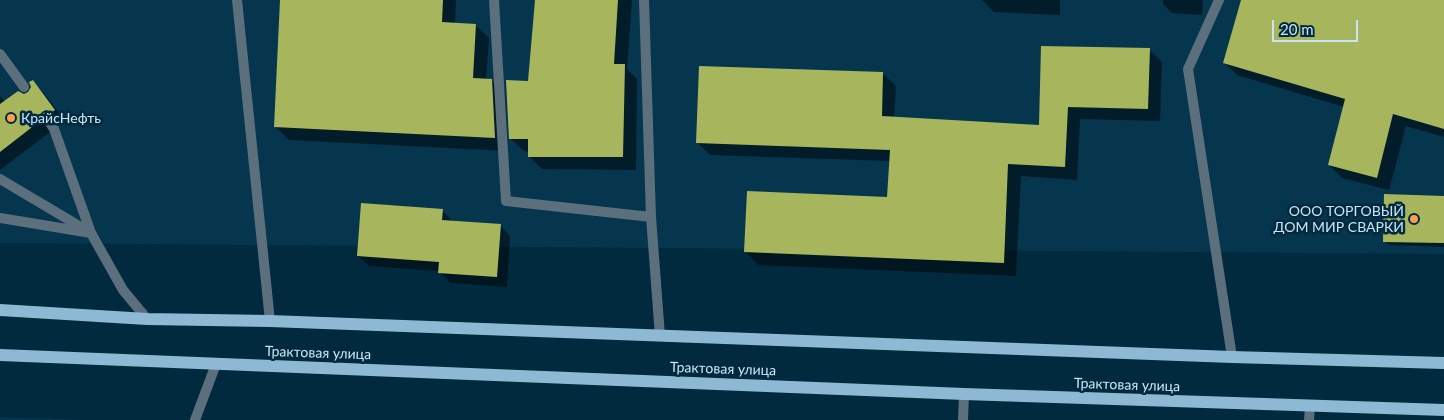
<!DOCTYPE html>
<html>
<head>
<meta charset="utf-8">
<style>
  body { margin:0 }
  #map { position:relative; width:1444px; height:420px; overflow:hidden; background:#012a3e; font-family:Lato,sans-serif }
  canvas { display:block }
  .scale { position:absolute; left:1272px; top:20px; width:86px; height:22px; box-sizing:border-box; border:2px solid #cbe5f6; border-top:0; padding-left:6px; font-size:15px; line-height:18px; white-space:nowrap; color:#cbe5f6; -webkit-text-stroke:4px #012a3e; paint-order:stroke }
</style>
</head>
<body>
<div id="map">
<canvas width="1444" height="420"></canvas>
<div class="scale">20 m</div>
</div>
<script>
const g = document.querySelector('canvas').getContext('2d');
g.lineJoin = 'round';
function fill(path, color) {
  g.fillStyle = color;
  g.fill(path, 'evenodd');
}
function strokePath(path, color, width, dash) {
  g.strokeStyle = color;
  g.lineWidth = width;
  g.lineCap = dash ? 'butt' : 'round';
  g.setLineDash(dash || []);
  g.stroke(path);
}
function label(font, color, halo, rows, align = 'center') {
  g.font = font + ' Lato,sans-serif';
  g.lineWidth = 5;
  g.setLineDash([]);
  g.textBaseline = 'middle';
  g.strokeStyle = halo;
  g.fillStyle = color;
  for (const [text, x, y, turn = 0] of rows) {
    g.save();
    g.translate(x, y);
    g.rotate((+turn || 0) * Math.PI / 180);
    g.textAlign = isNaN(turn) ? turn : align;
    if (halo) g.strokeText(text, 0, 0);
    g.fillText(text, 0, 0);
    g.restore();
  }
}
fill(new Path2D(`
  M0 0H1444V254L0 243Z
  M0 417 83 420H0Z`), '#05364d');
fill(new Path2D(`
  M281 0H456L455 24 475 25 489 38 486 80H491L505 94 508 151 289 140 276 127Z
  M536 0H632L627 69 637 79 636 170 542 169 529 156V152L524 151 510 138 530 82Z
  M982 0H1060V15L994 12Z
  M1163 0H1203L1202 15 1172 13 1163 4Z
  M1243 0H1444V137L1406 126 1389 190 1342 178 1329 165 1344 107 1237 75 1224 62Z
  M1149 50 1162 62 1160 121 1080 119 1077 180 1021 176 1016 276 758 265 746 252 888 198 890 161 710 155 697 142 883 74 896 86 894 118 1041 126Z
  M33 81 43 92 65 121 63 123 57 120 52 122 50 132 0 170V96L5 102 29 93Z
  M1444 197V247L1389 245 1384 241Z
  M442 210 453 222 500 225 510 236 507 287 450 283 440 271 369 266 358 256Z`), '#0007');
fill(new Path2D(`
  M280 0H443L442 22 476 24 473 78 492 79 495 138 274 127Z
  M535 0H618L614 64H625L623 157H528V139H509L506 80 528 81Z
  M1241 0H1444V129L1393 114 1377 178 1328 165 1345 99 1223 63Z
  M1041 46 1150 48 1148 109 1068 107 1065 167 1008 164 1004 263 744 252 747 191 887 197 890 150 696 143 699 66 883 72 882 116 1039 125Z
  M33 80 55 110 51 113 46 110 42 112 39 117 40 121 0 152V104L18 91 24 94 28 92 31 87 29 82Z
  M1384 194 1444 196V243L1383 242Z
  M361 203 443 209 442 220 501 224 497 277 438 273 439 262 357 256Z`), '#a7b65c');
strokePath(new Path2D(`
  M237 0 270 321
  M494 0 506 201 651 217
  M644 0 651 217 660 336
  M1219 0 1188 69 1232 357
  M0 54 24 87
  M0 179 91 233 54 129 46 117
  M0 218 91 233 123 290 147 319
  M195 420 216 364
  M963 420 964 394
  M1309 420 1310 406`), '#5b6f7d', 10);
strokePath(new Path2D(`
  M0 310 147 319 270 321 1232 357 1444 363
  M0 355 964 394 1444 410`), '#8eb9d5', 12);
for (const [x, y, r, color] of [
  [11,118,5,"#fc9d52"],
  [1414,219,5,"#fc9d52"]
]) {
  const dot = new Path2D();
  dot.arc(x, y, r, 0, 2 * Math.PI);
  g.fillStyle = color;
  g.fill(dot);
  strokePath(dot, '#012a3e', 2);
}
label('14px', '#cbe5f6', '#012a3e', [
  ["КрайсНефть",21,118],
  ["ООО ТОРГОВЫЙ",1404,211,"right"],
  ["ДОМ МИР СВАРКИ",1404,227,"right"]
], 'left');
label('14px', '#cbe5f6', '#012a3e', [
  ["Трактовая улица",318,353,2],
  ["Трактовая улица",723,369,2],
  ["Трактовая улица",1127,385,2]
]);
</script>
</body>
</html>
